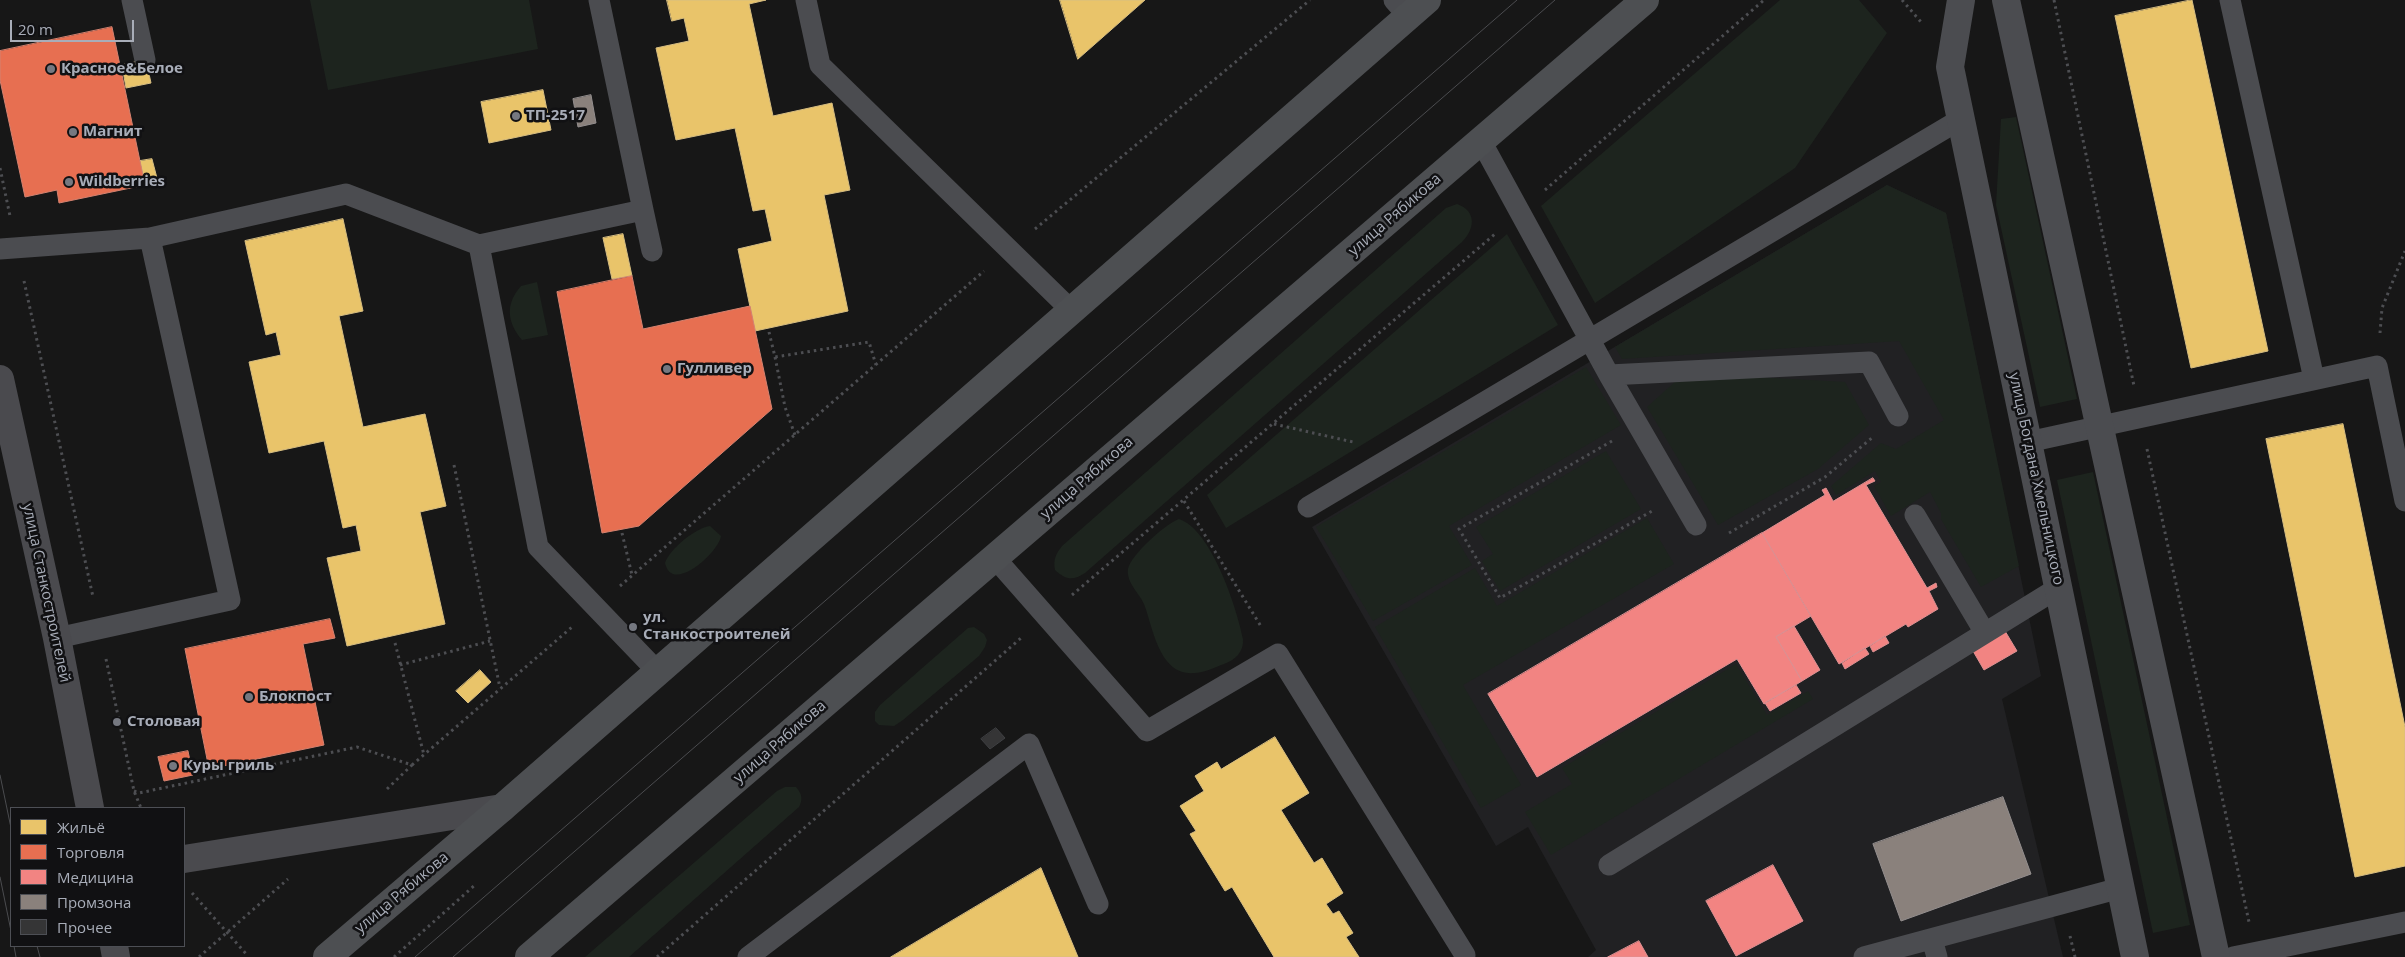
<!DOCTYPE html>
<html>
<head>
<meta charset="utf-8">
<style>
  body { margin:0 }
  #map { position:relative; width:2405px; height:957px; overflow:hidden; background:#171717; font-family:"Open Sans",sans-serif }
  canvas { display:block }
  .legend { position:absolute; left:10px; top:807px; width:175px; height:140px; box-sizing:border-box; background:#111113; border:1px solid #4d4f55; margin:0; padding:6px 9px; list-style:none; font-size:15px; color:#a8adb8 }
  .legend li { display:flex; align-items:center; gap:10px; height:25px }
  .legend b { width:25px; border:1px solid #4d4f55 }
  .scale { position:absolute; left:10px; top:20px; width:124px; height:22px; box-sizing:border-box; border:2px solid #a8adb8; border-top:0; padding-left:6px; font-size:15px; line-height:18px; white-space:nowrap; color:#a8adb8; -webkit-text-stroke:4px #111113; paint-order:stroke }
</style>
</head>
<body>
<div id="map">
<canvas width="2405" height="957"></canvas>
<ul class="legend">
<li><b style="height:14px;background:#e9c46a"></b>Жильё</li>
<li><b style="height:14px;background:#e76f51"></b>Торговля</li>
<li><b style="height:14px;background:#f28482"></b>Медицина</li>
<li><b style="height:14px;background:#8a817c"></b>Промзона</li>
<li><b style="height:14px;background:#353536"></b>Прочее</li>
</ul>
<div class="scale">20 m</div>
</div>
<script>
const g = document.querySelector('canvas').getContext('2d');
g.lineJoin = 'round';
function fill(path, color) {
  g.fillStyle = color;
  g.fill(path, 'evenodd');
}
function strokePath(path, color, width, dash) {
  g.strokeStyle = color;
  g.lineWidth = width;
  g.lineCap = dash ? 'butt' : 'round';
  g.setLineDash(dash || []);
  g.stroke(path);
}
function label(font, color, halo, rows, align = 'center') {
  g.font = font + ' "Open Sans",sans-serif';
  g.lineWidth = 5;
  g.setLineDash([]);
  g.textBaseline = 'middle';
  g.strokeStyle = halo;
  g.fillStyle = color;
  for (const [text, x, y, turn = 0] of rows) {
    g.save();
    g.translate(x, y);
    g.rotate((+turn || 0) * Math.PI / 180);
    g.textAlign = isNaN(turn) ? turn : align;
    if (halo) g.strokeText(text, 0, 0);
    g.fillText(text, 0, 0);
    g.restore();
  }
}
fill(new Path2D(`
  M1887 185 1946 213 2041 676 2002 699 2063 957H1588L1596 950 1528 827 1496 846 1312 527Z`), '#212123');
fill(new Path2D(`
  M310 0H529L538 49 328 90Z
  M1780 0H1859L1887 33 1795 168 1595 303 1541 206Z
  M2016 117 2077 399 2040 407 1996 205 2001 119Z
  M1887 185 1946 213 2019 566 1981 587 1941 519V513L1930 492 1891 516 1874 486 1881 482 1875 471 1836 495 1831 486 1881 443 1896 449 1944 420 1899 341 1622 359 1615 347Z
  M1457 204C1477 211 1475 229 1462 242L1085 573C1073 581 1066 580 1055 570 1053 559 1056 554 1062 546L1446 208Z
  M1507 234 1558 325 1226 528 1207 495Z
  M537 282 548 335 522 340C507 322 505 304 521 286Z
  M1586 367 1621 425 1449 526 1472 565 1373 621 1316 527Z
  M1737 376 1845 382 1869 425 1818 469 1718 525 1647 407 1677 380Z
  M1606 451 1641 509 1500 591 1482 561 1493 554 1476 527Z
  M2093 472 2190 925 2153 933 2057 480Z
  M1647 518 1674 564 1463 685 1521 785 1481 808 1375 627 1475 568 1497 606Z
  M1179 519C1211 529 1237 608 1243 639 1244 652 1235 660 1224 664 1215 667 1204 673 1194 673 1159 676 1153 627 1144 604 1139 593 1126 582 1128 569 1131 555 1165 524 1179 519Z
  M710 526 721 536C719 552 672 595 665 563 670 549 695 528 710 526Z
  M974 627 984 634 987 640 985 647 979 656 903 720 894 726 879 725 875 721V712L880 705 968 628Z
  M1736 664 1767 715 1808 691 1813 699 1551 855 1525 812 1572 784 1562 768Z
  M785 787H796C802 794 803 799 799 807L629 957H585L777 791Z`), '#1d241e');
const homes = new Path2D(`
  M667 0H766L749 4 773 116 832 103 850 190 824 195 848 311 755 331 738 249 772 241 765 209 753 211 735 128 676 140 656 48 689 41 684 18 672 21Z
  M1060 0H1145L1078 59Z
  M2192 0 2268 351 2191 368 2115 16Z
  M146 60 151 83 126 88 122 65Z
  M543 90 551 130 489 143 481 102Z
  M152 159 158 182 145 185 140 161Z
  M343 219 363 311 339 316 363 427 425 414 446 506 420 512 445 624 347 646 327 558 361 551 356 525 343 528 324 441 269 453 249 362 281 355 276 332 266 335 245 241Z
  M623 234 632 276 612 279 603 238Z
  M2343 424 2405 727V866L2355 877 2266 439Z
  M480 670 491 682 468 703 456 691Z
  M1275 737 1309 793 1281 810 1314 863 1322 858 1343 893 1326 904 1333 914 1339 911 1353 933 1346 937 1359 957H1274L1232 887 1225 891 1190 834 1196 831 1180 806 1204 791 1195 776 1217 762 1221 769Z
  M1041 868 1078 957H891Z`);
fill(homes, '#e9c46a');
strokePath(homes, '#d6bd81', 1);
const shops = new Path2D(`
  M112 27 145 185 59 203 57 190 25 197 0 80V51Z
  M632 276 643 329 750 306 772 409 639 526 602 533 557 292Z
  M330 619 335 638 303 644 324 745 209 769 185 649Z
  M188 751 193 775 164 781 158 757Z`);
fill(shops, '#e76f51');
strokePath(shops, '#d48270', 1);
const health = new Path2D(`
  M1873 478 1875 481 1866 485 1927 588 1936 583 1937 587 1929 591 1938 609 1908 627 1906 624 1839 664 1762 533 1825 495 1822 490 1826 488 1833 501Z
  M1762 533 1811 616 1776 637 1802 681 1764 704 1737 659 1537 777 1488 694Z
  M1794 626 1820 670 1802 681 1776 637Z
  M2005 631 2017 651 1984 670 1973 651Z
  M1885 636 1889 643 1873 652 1870 646Z
  M1865 648 1869 654 1845 669 1842 663Z
  M1796 685 1801 693 1770 711 1765 703Z
  M1773 865 1803 921 1736 956 1706 901Z
  M1639 941 1648 957H1608Z`);
fill(health, '#f28482');
strokePath(health, '#dc9092', 1);
const industry = new Path2D(`
  M591 95 596 123 578 127 573 99Z
  M2003 797 2031 874 1901 921 1873 844Z`);
fill(industry, '#8a817c');
strokePath(industry, '#938e8e', 1);
const building = new Path2D(`
  M996 728 1005 738 990 749 981 739Z`);
fill(building, '#353536');
strokePath(building, '#3f4043', 1);
strokePath(new Path2D(`
  M1902 0 1921 22
  M2054 0 2134 386
  M0 168 10 216
  M1545 190 1764 0
  M1035 229 1310 0
  M24 281 93 597
  M769 332 775 357 869 342 876 365
  M2380 333 2382 308 2405 251
  M775 357 785 407 795 435
  M1274 424 1353 442
  M1612 441 1459 529 1500 598 1652 511
  M2147 449 2249 922
  M454 465 500 688
  M1184 501 1262 628
  M622 533 632 575
  M1729 533 1825 477 1873 437
  M620 586 984 271
  M1072 595 1495 234
  M395 643 424 755
  M106 659 134 791 141 808
  M400 665 490 641
  M387 789 412 765
  M134 791 139 793 357 747 412 765 572 627
  M192 893 248 956
  M2070 936 2075 957
  M199 957 288 879
  M394 957 475 885
  M657 957 1021 638`), '#4d4e52', 3, [2.5, 4]);
strokePath(new Path2D(`
  M132 0 145 60
  M806 0 820 65 1071 310
  M1394 0 1408 16
  M2230 0 2314 379
  M1481 141 1609 375 1696 525
  M643 210 652 251
  M479 245 538 547 657 671
  M0 249 150 238 346 194 479 245 643 210 599 0
  M1609 375 1869 362 1898 416
  M2028 442 2377 366 2405 501
  M1308 507 1961 119
  M1915 515 1985 633
  M994 557 1147 731 1278 654 1465 955
  M57 638 230 600 150 238
  M1609 865 2058 588
  M1932 939 1937 957
  M748 957 1029 744 1098 904
  M1864 957 2120 888
  M2233 957 2405 922`), '#4b4c50', 21);
strokePath(new Path2D(`
  M1961 0 1950 67 2135 957
  M2006 0 2216 957`), '#4b4c50', 28);
strokePath(new Path2D(`
  M0 379 57 638 90 808
  M184 859 502 808
  M114 946 116 957`), '#4a4a4e', 28);
strokePath(new Path2D(`
  M327 957 502 808 1427 0
  M529 957 1645 0`), '#4d4f52', 28);
strokePath(new Path2D(`
  M0 775 11 828
  M0 877 11 931
  M14 946 16 957
  M37 946 40 957
  M415 957 1517 0
  M453 957 1555 0`), '#4b4c4f', 1);
for (const [x, y, r, color] of [
  [51,69,5,"#757880"],
  [516,116,5,"#757880"],
  [73,132,5,"#757880"],
  [69,182,5,"#757880"],
  [667,369,5,"#757880"],
  [633,627,5,"#757880"],
  [249,697,5,"#757880"],
  [117,722,5,"#757880"],
  [173,766,5,"#757880"]
]) {
  const dot = new Path2D();
  dot.arc(x, y, r, 0, 2 * Math.PI);
  g.fillStyle = color;
  g.fill(dot);
  strokePath(dot, '#111113', 2);
}
label('bold 15px', '#a8adb8', '#111113', [
  ["Красное&Белое",61,69],
  ["ТП-2517",526,116],
  ["Магнит",83,132],
  ["Wildberries",79,182],
  ["Гулливер",677,369],
  ["ул.",643,618],
  ["Станкостроителей",643,635],
  ["Блокпост",259,697],
  ["Столовая",127,722],
  ["Куры гриль",183,766]
], 'left');
label('15px', '#a8adb8', '#111113', [
  ["улица Рябикова",1395,215,-41],
  ["улица Рябикова",1087,478,-41],
  ["улица Богдана Хмельницкого",2036,479,78],
  ["улица Станкостроителей",46,593,78],
  ["улица Рябикова",780,742,-41],
  ["улица Рябикова",402,893,-40]
]);
</script>
</body>
</html>
